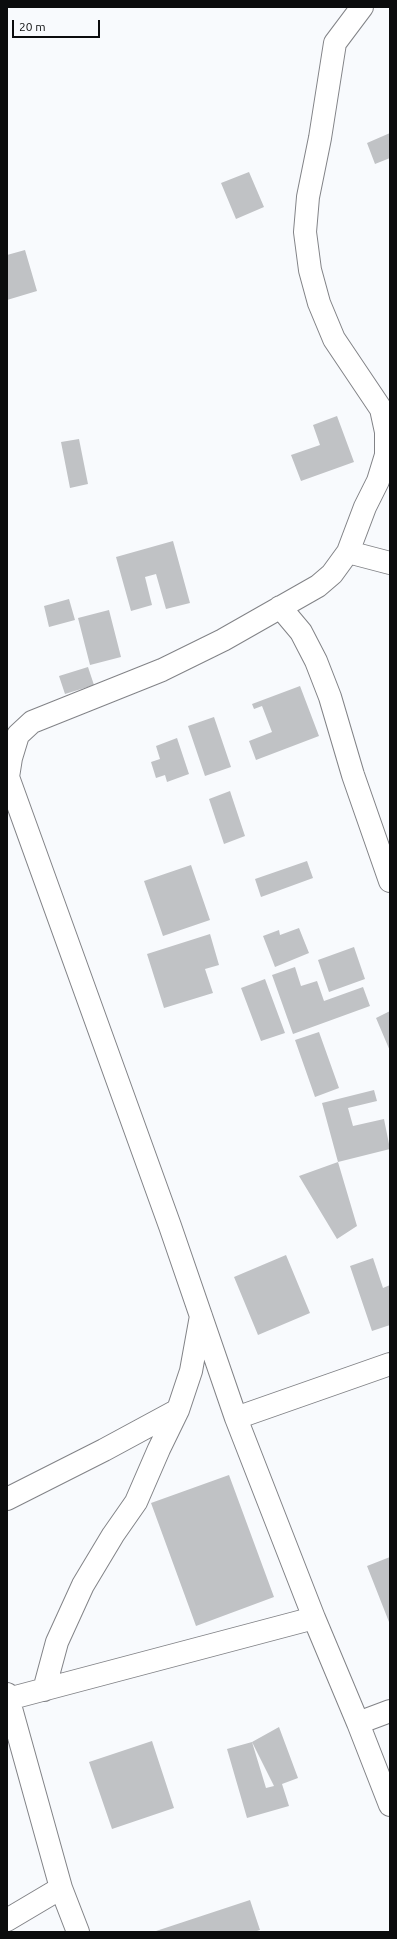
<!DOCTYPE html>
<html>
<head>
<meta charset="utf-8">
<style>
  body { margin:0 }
  #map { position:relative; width:397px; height:1939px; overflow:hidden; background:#f8fafd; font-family:Ubuntu,sans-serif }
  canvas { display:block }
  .frame { position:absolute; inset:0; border:8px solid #0b0c0d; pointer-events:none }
  .scale { position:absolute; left:12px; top:20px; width:88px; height:18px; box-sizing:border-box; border:2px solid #0b0c0d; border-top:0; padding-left:5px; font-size:12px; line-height:14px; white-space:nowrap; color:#0b0c0d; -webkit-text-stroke:3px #f8fafd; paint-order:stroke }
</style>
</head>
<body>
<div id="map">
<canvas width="397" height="1939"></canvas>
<div class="frame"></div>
<div class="scale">20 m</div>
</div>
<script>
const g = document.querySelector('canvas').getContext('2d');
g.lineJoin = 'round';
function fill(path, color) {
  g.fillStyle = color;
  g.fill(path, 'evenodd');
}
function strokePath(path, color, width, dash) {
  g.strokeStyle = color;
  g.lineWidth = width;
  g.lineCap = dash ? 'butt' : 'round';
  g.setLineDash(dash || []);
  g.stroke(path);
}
fill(new Path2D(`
  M390 133V158L375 164 367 143Z
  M249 172 264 207 236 219 221 183Z
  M25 250 37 291 7 300V255Z
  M337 416 354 462 301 481 291 455 320 445 313 425Z
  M79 439 88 484 70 488 61 442Z
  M173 541 190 603 166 609 156 574 145 577 152 605 131 611 116 557Z
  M69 599 75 620 49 627 44 606Z
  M109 610 121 657 90 665 78 618Z
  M88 667 94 685 65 694 59 676Z
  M300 686 319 736 256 760 249 741 272 732 262 706 254 709 252 704Z
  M214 717 231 767 205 776 188 726Z
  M177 738 189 774 167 782 165 775 156 778 151 762 160 759 156 746Z
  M230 791 245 836 224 844 209 799Z
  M307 861 313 878 261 897 255 879Z
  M191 865 210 920 163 936 144 881Z
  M299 928 309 953 275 967 263 936 279 930 280 935Z
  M210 934 219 965 205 969 213 993 164 1008 147 954Z
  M354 947 365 979 329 992 318 960Z
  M295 967 301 986 317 981 324 1001 363 987 370 1006 293 1034 272 975Z
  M265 979 285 1033 261 1041 241 988Z
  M390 1011V1051L376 1018Z
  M319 1032 339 1088 315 1097 295 1040Z
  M374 1090 377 1101 348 1108 353 1126 384 1119 390 1149 338 1162 322 1103Z
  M338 1162 357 1226 337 1239 299 1176Z
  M286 1255 310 1313 258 1335 234 1277Z
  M373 1258 383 1288 390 1285V1325L372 1331 350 1266Z
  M229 1475 274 1597 196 1626 151 1503Z
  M390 1557V1621L389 1622 367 1566Z
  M279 1727 298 1778 282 1784 289 1806 247 1818 227 1749 252 1742 266 1788 274 1786 252 1742Z
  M152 1741 174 1808 112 1829 89 1762Z
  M250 1900 260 1930 254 1932H153Z`), '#c0c2c5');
const minor = new Path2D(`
  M362 7 335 43 320 138 308 197 305 232 310 270 319 303 334 339 381 409 386 432V455L378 481 365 507 348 552 332 574 318 586 223 640 162 670 32 722 18 735 11 758 8 777 170 1226 236 1418 314 1618 358 1723 390 1805
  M348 552 390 563
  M280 607 301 632 316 661 330 697 353 775 390 881
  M236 1418 390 1364
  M7 1499 104 1450 178 1410
  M44 1690 57 1642 83 1585 113 1535 136 1502 159 1449 178 1410 191 1371 201 1316
  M7 1694 61 1888 78 1932
  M8 1699 314 1618
  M358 1723 390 1711
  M7 1920 61 1888`);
strokePath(minor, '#828387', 24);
strokePath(minor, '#fff', 22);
</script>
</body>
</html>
